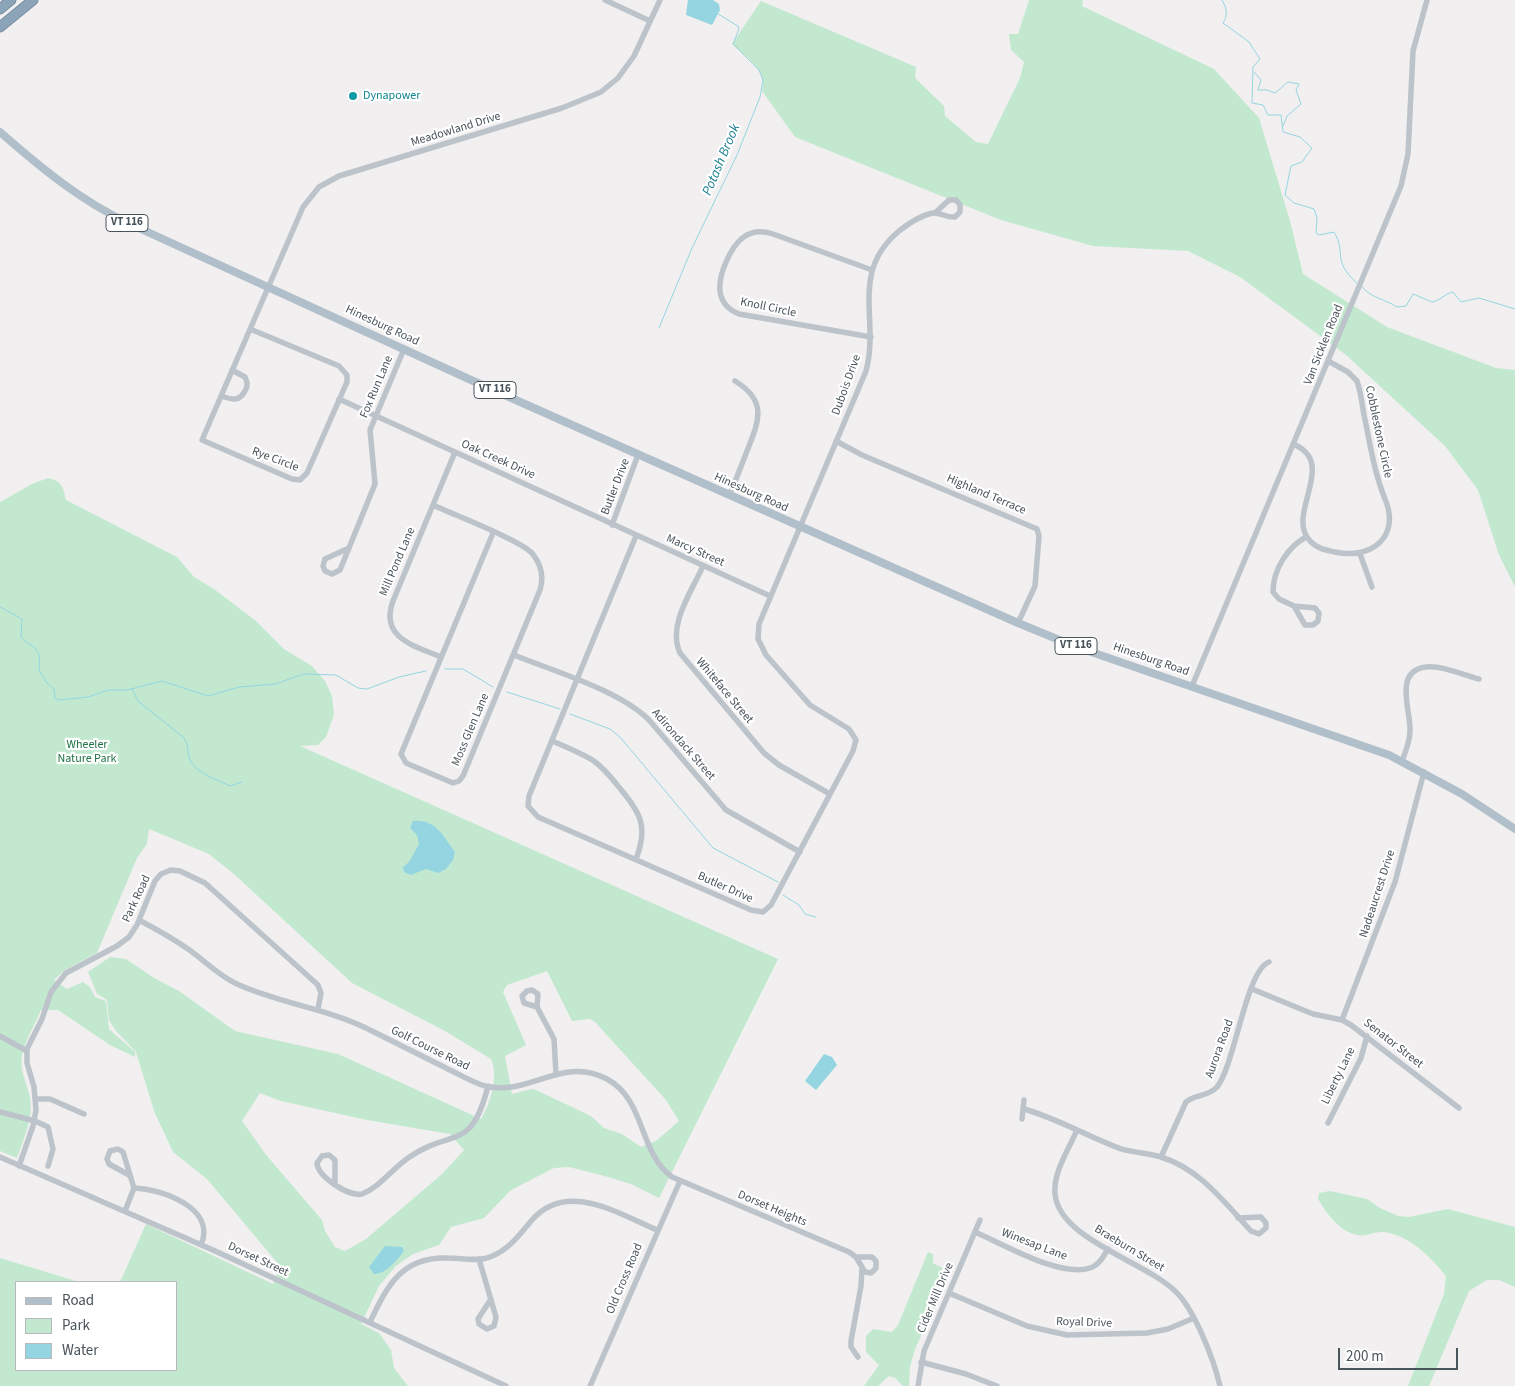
<!DOCTYPE html>
<html>
<head>
<meta charset="utf-8">
<style>
  body { margin:0 }
  #map { position:relative; width:1515px; height:1386px; overflow:hidden; background:#f1efef; font-family:"Source Sans 3",sans-serif }
  canvas { display:block }
  .legend { position:absolute; left:15px; top:1281px; width:162px; height:90px; box-sizing:border-box; background:#fff; border:1px solid #b6babd; margin:0; padding:6px 9px; list-style:none; font-size:15px; color:#49535a }
  .legend li { display:flex; align-items:center; gap:10px; height:25px }
  .legend b { width:25px; border:1px solid #b6babd }
  .scale { position:absolute; left:1338px; top:1348px; width:120px; height:22px; box-sizing:border-box; border:2px solid #49535a; border-top:0; padding-left:6px; font-size:15px; line-height:18px; white-space:nowrap; color:#49535a; -webkit-text-stroke:4px #fff; paint-order:stroke }
</style>
</head>
<body>
<div id="map">
<canvas width="1515" height="1386"></canvas>
<ul class="legend">
<li><b style="height:6px;background:#b1bfca"></b>Road</li>
<li><b style="height:14px;background:#c2e9cf"></b>Park</li>
<li><b style="height:14px;background:#94d5e1"></b>Water</li>
</ul>
<div class="scale">200 m</div>
</div>
<script>
const g = document.querySelector('canvas').getContext('2d');
g.lineJoin = 'round';
function fill(path, color) {
  g.fillStyle = color;
  g.fill(path, 'evenodd');
}
function strokePath(path, color, width, dash) {
  g.strokeStyle = color;
  g.lineWidth = width;
  g.lineCap = dash ? 'butt' : 'round';
  g.setLineDash(dash || []);
  g.stroke(path);
}
function label(font, color, halo, rows, align = 'center') {
  g.font = font + ' "Source Sans 3",sans-serif';
  g.lineWidth = 4.5;
  g.setLineDash([]);
  g.textBaseline = 'middle';
  g.strokeStyle = halo;
  g.fillStyle = color;
  for (const [text, x, y, turn = 0] of rows) {
    g.save();
    g.translate(x, y);
    g.rotate((+turn || 0) * Math.PI / 180);
    g.textAlign = isNaN(turn) ? turn : align;
    if (halo) g.strokeText(text, 0, 0);
    g.fillText(text, 0, 0);
    g.restore();
  }
}
fill(new Path2D(`
  M1029 0H1083L1082 6 1214 69 1259 118 1290 221 1303 274 1387 327 1496 368 1515 370V587L1499 555 1478 490 1445 446 1346 355 1240 277 1188 251 1093 246 1001 220 795 137 762 91C768 70 746 57 732 44L761 1 916 67 915 78 944 106 945 116 976 142 988 144 1020 78 1024 62 1011 50 1009 34H1018Z
  M48 478C62 481 63 487 66 500L177 557 194 577 214 589 256 621 284 649 312 666 325 681 332 696 334 715 326 737 318 745 300 746 778 959 659 1198 631 1184 601 1175 569 1167 554 1168 511 1190 484 1218 451 1227 439 1245 413 1254 396 1266 379 1286 361 1324 379 1333 391 1350 394 1368 408 1386H0V1258L79 1282H16V1370H176V1282H120L146 1224 273 1284 280 1266 207 1179 173 1152 154 1111 136 1052 116 1031 109 1020 107 1000 97 994 88 972 110 957 126 959 154 978 179 991 235 1031 338 1054 481 1119C490 1104 499 1076 491 1059L445 1031 352 983 235 875 209 854 149 829 147 844 137 858 97 953 65 970 54 980 67 989 83 982 90 987 95 997 106 1001 109 1029 135 1052V1057L110 1045 58 1010H41C35 1025 25 1039 22 1056 19 1071 28 1084 30 1098 34 1117 23 1140 17 1158L0 1151V502L32 484ZM547 971 572 1021 590 1019 595 1022 666 1100 679 1121 656 1141 641 1147 622 1134 604 1128 591 1116 536 1090 531 1089 512 1094 505 1056 526 1045 503 992 507 985ZM260 1093 281 1101 367 1120 450 1134 464 1150 442 1174 366 1239 345 1251 335 1247 325 1231 322 1220 267 1156 242 1121Z
  M1330 1191 1367 1199 1380 1208 1398 1216 1409 1217 1448 1209 1515 1227V1287L1499 1280H1487L1469 1291 1429 1386H1408L1444 1294 1446 1276C1431 1257 1409 1235 1384 1232 1375 1231 1365 1237 1357 1235 1339 1231 1327 1214 1318 1199L1319 1193Z
  M928 1252 933 1254V1263L948 1271V1276L915 1349 910 1367 909 1386H903L895 1378 889 1376 878 1386H864L879 1365 866 1352V1336L873 1329 892 1332 898 1325Z`), '#c2e9cf');
fill(new Path2D(`
  M688 0H713L719 4 720 10 712 25 686 15Z
  M413 821C436 819 443 836 455 852L453 860 446 869 438 873 426 869 411 875 404 872 403 867 409 862 419 844 417 835 410 828Z
  M824 1054 832 1057 837 1065 816 1090 805 1081Z
  M385 1246 402 1247 404 1251C398 1259 385 1275 374 1274L369 1267Z`), '#94d5e1');
strokePath(new Path2D(`
  M1222 0C1227 8 1228 16 1223 23L1249 42 1260 59 1253 67 1252 103 1263 105 1268 115H1281L1283 132 1300 137 1312 148 1302 162 1291 166 1285 195 1294 203 1314 209 1317 218 1316 233 1319 235 1334 232C1347 253 1331 260 1357 283
  M1254 72 1261 80 1258 90H1267L1275 93 1288 82 1299 84 1296 90 1301 104 1287 116 1283 126
  M1362 287C1373 299 1385 299 1397 307L1406 306 1413 294 1432 302C1440 301 1444 294 1453 292L1461 302 1479 298 1515 309
  M659 328 692 248 737 155 760 97 763 80 759 70 733 44 739 29 738 26 718 14
  M0 607 22 619 21 637C35 652 41 643 39 670L47 683 54 689 55 698 59 700 88 697 108 690H127L162 681 208 696 239 687 275 684 304 674 336 675 358 688 367 689 399 677 426 671
  M445 669H463L493 687
  M132 689 138 701 183 737C190 745 186 752 190 760 196 773 218 780 230 786L242 782
  M507 692 560 709
  M570 714 610 729 620 737 713 848 778 882
  M783 895 799 905 805 914 816 917`), '#94d5e1', 1);
const highway = new Path2D(`
  M0 9 11 0
  M0 27 33 0`);
strokePath(highway, '#778fa3', 11);
strokePath(new Path2D(`
  M605 0 650 21
  M250 329 339 366 347 375V382L307 473 300 480 292 479 202 440 303 207 319 187 339 176 562 108 601 92 618 78 634 56 660 0
  M871 337 739 314C715 304 717 283 726 262 735 241 748 226 773 234L872 270
  M221 396C233 400 240 402 246 389 248 384 247 382 245 377L232 370
  M339 399 770 596
  M836 441 862 455 1037 529 1039 536 1035 586 1018 623
  M1293 444C1340 463 1283 516 1311 542 1318 549 1326 550 1335 552 1371 560 1401 537 1385 499 1374 472 1370 443 1364 415 1362 404 1361 392 1357 381L1348 372 1328 361
  M729 495C736 481 741 466 747 451 759 421 768 401 735 381
  M433 505C454 515 518 539 532 553 541 564 544 577 540 590L463 776 459 781 453 783 406 763 401 754 493 533
  M612 525 638 455
  M636 536 529 796 528 806 538 817 751 910 763 912 771 905 853 751 856 740 849 729 810 705 766 655 758 639 759 624 866 371C880 319 849 273 899 231 909 223 920 216 932 213 940 212 947 218 955 217L960 212V205L956 200H949L935 213
  M349 548 325 559 323 566 325 571 332 574 340 570 375 484 370 430 404 349
  M1360 554 1372 587
  M703 566C692 591 667 625 680 653L764 753 779 765 830 794
  M1294 606 1315 608 1319 613 1318 621 1313 625H1305L1294 606 1279 599 1273 592C1273 569 1288 547 1306 537
  M514 655C553 671 619 690 649 720L726 810 800 852
  M441 657C415 646 379 638 393 601L455 452
  M1192 686 1401 186 1408 154 1413 51 1427 0
  M552 741C566 747 581 753 594 761 603 768 611 777 618 786 640 812 649 826 636 859
  M1402 761C1406 751 1410 741 1410 731 1411 711 1393 671 1426 667 1442 665 1463 675 1479 679
  M139 920C156 929 172 938 188 949 204 960 219 976 237 984 278 1003 325 1008 366 1028 392 1041 418 1054 444 1067 457 1073 471 1082 485 1086 529 1097 562 1055 607 1079 646 1100 638 1152 672 1177L849 1252 856 1257 865 1272 871 1273 876 1268V1261L872 1257H856
  M1252 989 1313 1014 1342 1020 1351 1025 1459 1108
  M537 1007 524 1003 522 996 527 991 532 990 538 994 537 1007 554 1039 556 1074
  M1342 1020 1395 882 1424 772
  M0 1036 27 1051
  M36 1099H50L84 1114
  M1024 1109C1056 1118 1085 1135 1116 1147 1130 1153 1146 1152 1161 1157 1200 1169 1224 1202 1251 1231L1259 1234 1266 1228V1223L1261 1217 1238 1218
  M0 1112 35 1121 48 1127 53 1149 48 1166
  M1022 1119 1024 1100
  M1328 1123 1361 1058 1367 1036
  M1077 1130C1069 1149 1053 1172 1055 1194 1059 1239 1144 1261 1175 1291 1194 1308 1214 1360 1220 1386
  M0 1157 213 1250 506 1386
  M1161 1157 1186 1102C1195 1094 1208 1097 1217 1087 1235 1065 1246 970 1269 962
  M19 1166 33 1126 36 1110 34 1087 27 1063V1049L42 1019 51 992 66 973 117 946 129 937 137 925 155 881 161 874 171 870 180 871 205 883 318 985 321 993 318 1009
  M335 1183V1160L329 1155 322 1156 317 1163C318 1177 349 1197 362 1194 380 1187 392 1169 408 1158 452 1127 471 1154 488 1086
  M134 1188C162 1189 217 1208 201 1245
  M125 1211 134 1188 123 1152 118 1149 110 1151 107 1159 109 1164 129 1175
  M975 1232C1003 1244 1060 1278 1090 1268 1099 1265 1104 1256 1108 1249
  M479 1259 496 1317 494 1326 487 1329 479 1324 478 1319 491 1299
  M949 1293 1027 1326 1067 1335 1147 1333 1168 1329 1194 1318
  M370 1322C387 1286 402 1256 448 1258 462 1258 477 1262 490 1257 509 1250 519 1235 532 1220 567 1180 619 1214 657 1230
  M858 1357 851 1347V1341L861 1286 862 1269
  M921 1362 966 1374 997 1386
  M590 1386 680 1181
  M918 1386 924 1351 980 1220`), '#bcc3ca', 5.5);
strokePath(new Path2D(`
  M0 132C41 168 81 201 130 224L482 385 1018 623 1074 646 1389 755 1462 794 1515 829`), '#b1bfca', 8);
strokePath(highway, '#8ca4b7', 9);
for (const [x, y, r, color] of [
  [353,96,5,"#0f9aa8"]
]) {
  const dot = new Path2D();
  dot.arc(x, y, r, 0, 2 * Math.PI);
  g.fillStyle = color;
  g.fill(dot);
  strokePath(dot, '#fff', 2);
}
for (const [x, y, w] of [
  [127,223,42],
  [495,390,42],
  [1076,646,42]
]) {
  const box = new Path2D();
  box.roundRect(x - w / 2, y - 8.5, w, 17, 4);
  g.fillStyle = '#fff';
  g.fill(box);
  strokePath(box, '#49535a', 1);
}
label('bold 11px', '#49535a', null, [
  ["VT 116",127,223],
  ["VT 116",495,390],
  ["VT 116",1076,646]
]);
label('12px', '#0d838f', '#fff', [
  ["Dynapower",363,96]
], 'left');
label('12px', '#49535a', '#fff', [
  ["Meadowland Drive",456,130,-17],
  ["Knoll Circle",768,308,12],
  ["Hinesburg Road",382,326,25],
  ["Van Sicklen Road",1324,345,-68],
  ["Dubois Drive",847,385,-70],
  ["Fox Run Lane",377,387,-67],
  ["Cobblestone Circle",1378,432,78],
  ["Rye Circle",275,460,21],
  ["Oak Creek Drive",498,460,24],
  ["Butler Drive",616,487,-69],
  ["Hinesburg Road",751,493,24],
  ["Highland Terrace",986,495,23],
  ["Marcy Street",695,551,24],
  ["Mill Pond Lane",398,562,-67],
  ["Hinesburg Road",1151,660,19],
  ["Whiteface Street",724,691,50],
  ["Moss Glen Lane",471,730,-67],
  ["Adirondack Street",683,745,49],
  ["Butler Drive",725,888,24],
  ["Nadeaucrest Drive",1378,894,-72],
  ["Park Road",137,899,-65],
  ["Senator Street",1393,1044,38],
  ["Golf Course Road",430,1049,26],
  ["Aurora Road",1220,1049,-70],
  ["Liberty Lane",1339,1076,-64],
  ["Dorset Heights",772,1209,23],
  ["Winesap Lane",1034,1245,21],
  ["Braeburn Street",1129,1249,31],
  ["Dorset Street",258,1260,25],
  ["Old Cross Road",625,1279,-67],
  ["Cider Mill Drive",936,1298,-67],
  ["Royal Drive",1084,1323,2]
]);
label('12px', '#227246', '#fff', [
  ["Wheeler",87,745],
  ["Nature Park",87,759]
]);
label('italic 14px', '#1c7f91', '#fff', [
  ["Potash Brook",722,160,-67]
]);
</script>
</body>
</html>
